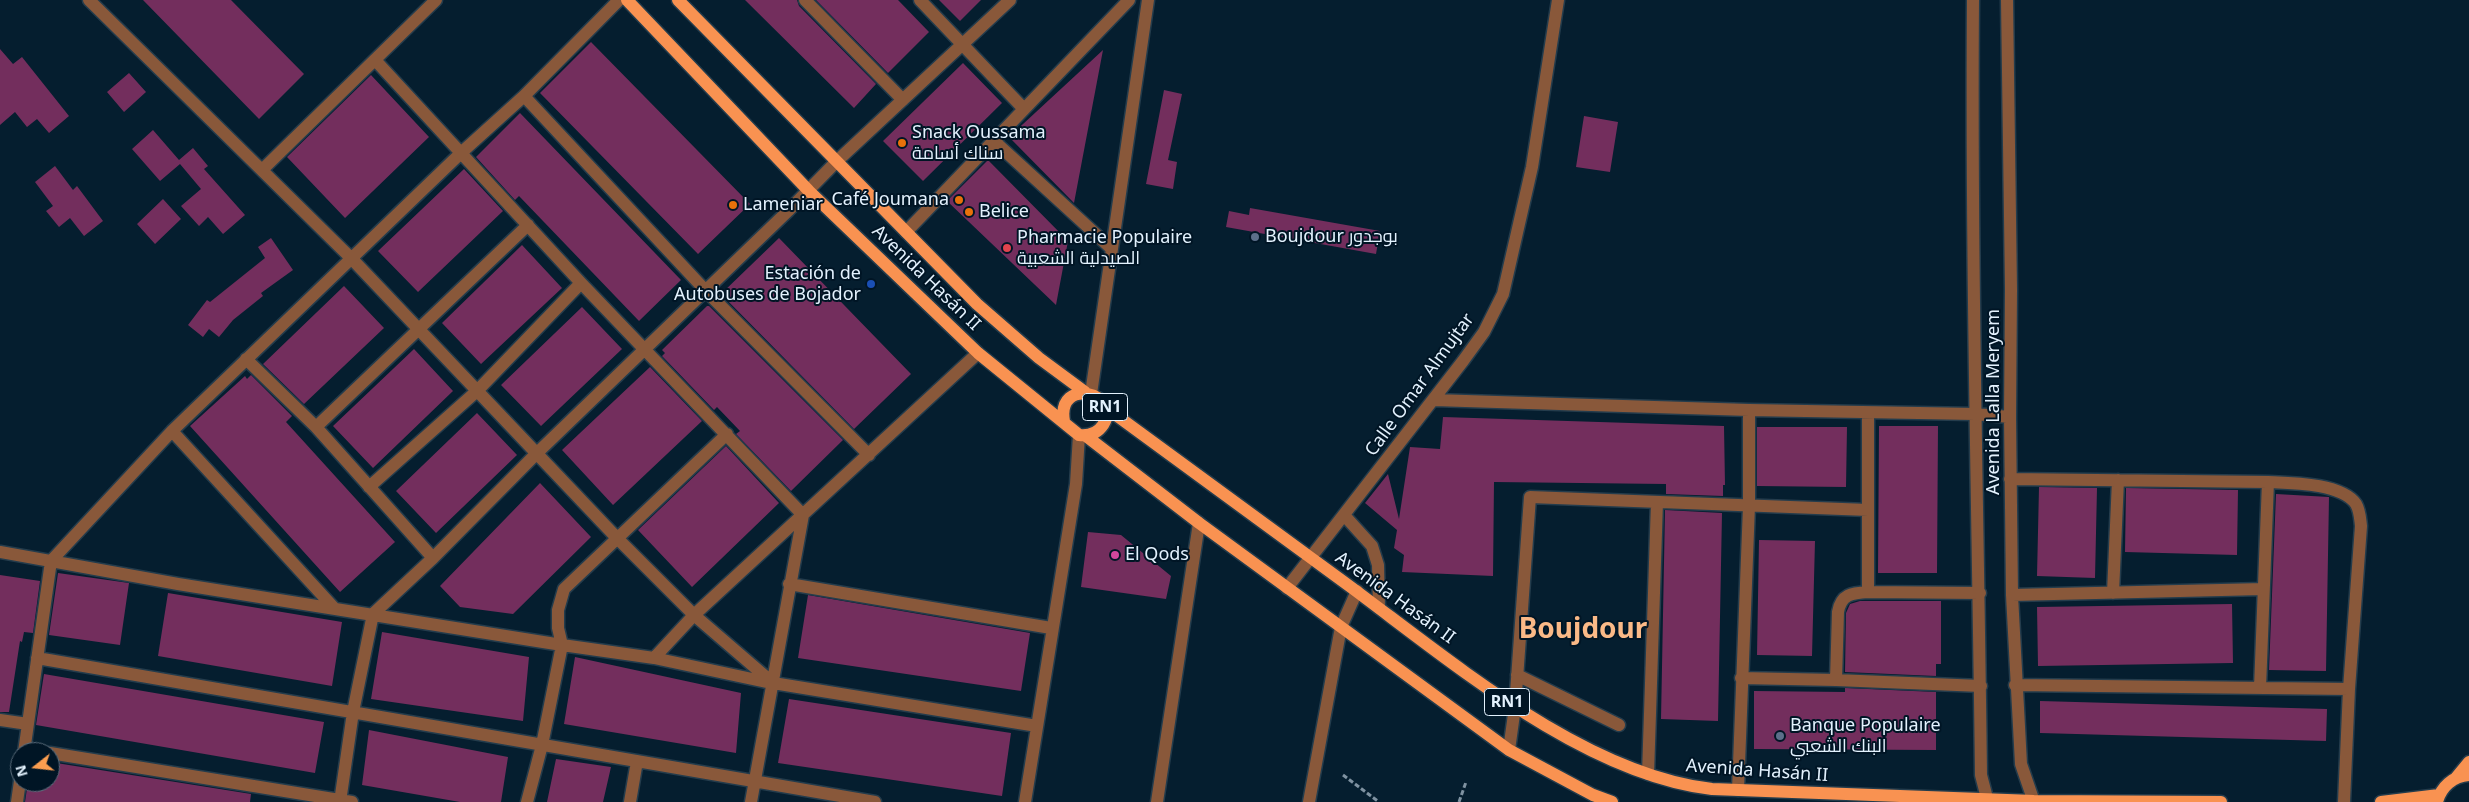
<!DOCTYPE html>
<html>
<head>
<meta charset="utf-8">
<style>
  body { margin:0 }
  #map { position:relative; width:2469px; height:802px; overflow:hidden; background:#051e2f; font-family:"Noto Sans",sans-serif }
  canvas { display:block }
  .north { position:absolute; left:10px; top:742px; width:50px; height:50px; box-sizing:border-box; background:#001525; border:1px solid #5b6d7c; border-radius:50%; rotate:254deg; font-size:14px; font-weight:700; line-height:20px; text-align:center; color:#e3f2fe }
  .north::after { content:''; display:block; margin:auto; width:18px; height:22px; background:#fb9e50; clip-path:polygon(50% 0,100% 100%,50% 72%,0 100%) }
</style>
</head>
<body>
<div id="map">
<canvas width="2469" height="802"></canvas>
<div class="north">N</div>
</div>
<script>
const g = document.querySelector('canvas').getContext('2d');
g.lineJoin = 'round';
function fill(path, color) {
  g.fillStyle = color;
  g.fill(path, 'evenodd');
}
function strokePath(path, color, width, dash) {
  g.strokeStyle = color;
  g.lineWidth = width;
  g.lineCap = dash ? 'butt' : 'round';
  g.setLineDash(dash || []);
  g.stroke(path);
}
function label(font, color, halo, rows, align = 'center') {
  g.font = font + ' "Noto Sans",Cairo,sans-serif';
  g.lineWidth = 4;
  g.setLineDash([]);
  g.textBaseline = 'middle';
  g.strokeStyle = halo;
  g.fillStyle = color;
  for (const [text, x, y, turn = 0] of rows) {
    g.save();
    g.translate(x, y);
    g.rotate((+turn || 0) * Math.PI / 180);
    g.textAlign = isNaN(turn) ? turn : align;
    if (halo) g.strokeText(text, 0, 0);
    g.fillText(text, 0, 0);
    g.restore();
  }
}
fill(new Path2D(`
  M143 0H231L304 74 259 119Z
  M745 0H797L799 6 876 84 854 108Z
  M816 0H898L929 32 888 73Z
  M939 0H981L960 21Z
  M591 42 750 204 698 254 540 93Z
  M0 49 13 64 22 57 69 116 49 133 37 119 27 127 15 112 0 125Z
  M1103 50 1074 203 1009 137Z
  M963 63 1002 103 923 181 883 141Z
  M129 73 146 92 124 112 107 92Z
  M371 75 429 137 345 218 287 157Z
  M1164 90 1182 94 1168 160 1177 162 1173 189 1146 184Z
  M520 113 681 280 639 321 519 196 515 200 476 157Z
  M1584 116 1618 122 1610 172 1576 167Z
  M153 130 179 160 193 148 208 166 204 169 245 215 223 234 208 217 199 226 181 206 201 189 180 164 160 181 132 149Z
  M988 160 1068 241 1056 305 947 201Z
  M55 166 73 190 77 186 103 221 84 236 70 218 59 227 46 211 53 206 35 182Z
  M464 169 503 211 418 292 378 251Z
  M163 199 181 219 155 244 137 224Z
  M1250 208 1380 231 1376 254 1226 227 1229 211 1249 215Z
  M271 238 293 270 261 293 263 296 233 320 219 337 209 329 203 337 188 325 207 300 210 302 265 258 258 247Z
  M779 238 911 374 854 429 721 294Z
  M522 245 562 288 481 364 442 323Z
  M344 286 384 328 304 404 263 364Z
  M707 306H709L843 440 791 491 736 434 740 431 717 407 714 410 662 356 665 353 662 350Z
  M582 307 622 349 541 426 501 385Z
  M414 349 453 391 373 468 333 426Z
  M650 367 702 421 613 505 562 450Z
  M251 375 292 416 286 422 395 542 340 592 190 426 245 376 247 379Z
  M477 413 517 455 436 533 396 491Z
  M1443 417 1724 426 1725 485H1723V496L1666 494V484L1494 482 1493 576 1402 572 1404 555 1394 548 1397 530 1365 503 1388 474 1399 519 1410 447 1440 449Z
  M1879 426H1938L1937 573H1878Z
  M1757 427H1847L1846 487 1757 486Z
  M726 446 779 503 692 587 638 530Z
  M540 483 591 537 513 614 460 607 440 586Z
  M2039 487 2097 488 2095 578 2037 576Z
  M2126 488 2238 490 2237 555 2125 552Z
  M2276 494 2329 497 2326 671 2269 670Z
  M1665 510 1722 513 1718 721 1661 719Z
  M1088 532 1121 535 1171 576 1166 599 1081 587Z
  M1759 540 1815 541 1812 656 1757 655Z
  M58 573 129 583 120 645 49 635Z
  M0 575 40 581 33 633 24 632 22 642 20 641 9 712H0Z
  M168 593 342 622 332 686 158 656Z
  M808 595 1030 633 1021 691 798 658Z
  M1860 601H1941V664H1936V676L1845 672 1846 613 1850 604Z
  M2232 604 2233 663 2038 666 2037 607Z
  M382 632 529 657 523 721 371 699Z
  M575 657 741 693 736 753 564 724Z
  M44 674 324 722 315 773 36 725Z
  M1845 688 1936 692V750L1754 749V691L1845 692Z
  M789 699 1011 733 1002 796 778 763Z
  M2040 701 2327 709 2326 741 2040 733Z
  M369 730 508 757 501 802H460L362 785Z
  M556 759 611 767 603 802H547Z
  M50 762 251 794 250 802H25L28 782H50Z`), '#732e5d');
const minor = new Path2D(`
  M89 0 352 259 617 538 694 615 773 683 1037 726
  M805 0 903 100
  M920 0 1024 109
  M1973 0C1971 259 1978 517 1981 775L1988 802
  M2007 0 2011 289 2010 417 2012 595 2021 764 2034 802
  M376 61 581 283 803 515
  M524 96 706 291 869 455
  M994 141 1112 249
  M262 170 436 0
  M906 232 1129 0
  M246 359 316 427 433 558
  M1091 394 1148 0
  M1434 400 1749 410 1975 414 2010 417
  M1868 413V592
  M316 427 528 225
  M172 431 335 609
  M2010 479 2268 482C2291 483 2341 483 2356 504 2360 511 2360 518 2361 526L2349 689 2344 802
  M369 487 477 391 581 283
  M1344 515 1372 546 1378 565 1379 608
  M0 552 178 584 562 645 654 658 771 683
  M789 584 1051 628
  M1287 588 1463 361 1484 332 1503 294 1532 167 1558 0
  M2113 593 2118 480
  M2012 595 2263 589
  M37 658 875 802
  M654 658 694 615 978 353
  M1517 675 1619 725
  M1741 678 1836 680 1981 686
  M1836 680 1838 612C1841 594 1852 593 1868 592L1980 593
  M2015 685 2349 689
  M2260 688 2268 482
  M0 720 28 724
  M25 749 44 752
  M1509 750 1515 707 1530 497 1868 510
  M24 752 51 561 172 431 462 152 524 96 619 0
  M50 753 352 802
  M1648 774 1657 502
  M1738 790 1749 506V410
  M17 802 20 781
  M340 802 353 712 373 614 433 558 536 454 788 211 837 161 1010 0
  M527 802 542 745 562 645 558 628V610L564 589 727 434
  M630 802 637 761
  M751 802 803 515
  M1025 802 1076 484 1079 435
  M1157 802 1199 523
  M1309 802 1341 627 1357 591`);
const major = new Path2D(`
  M627 0 809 191 978 353 1079 435C1088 436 1097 434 1103 425 1123 393 1056 376 1064 421
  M678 0 977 304 1039 358 1085 392
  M1105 407C1186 466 1267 525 1348 585 1451 661 1583 774 1712 789L2034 801 2221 802
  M1086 436 1199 523 1509 750 1593 795 1612 802
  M2455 779 2469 762
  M2381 802 2439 795
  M2437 802C2441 787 2453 776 2469 775`);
strokePath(minor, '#243c4c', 15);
strokePath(major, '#243c4c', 15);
strokePath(new Path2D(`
  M1343 775 1379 802
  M1459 802 1466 782`), '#7f92a1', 3, [5, 2.5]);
strokePath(minor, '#89583a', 12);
strokePath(major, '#f99251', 12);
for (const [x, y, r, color] of [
  [902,143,5,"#e8710a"],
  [959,200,5,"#e8710a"],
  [733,205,5,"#e8710a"],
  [969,212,5,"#e8710a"],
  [1255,237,5,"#5c6f8a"],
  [1007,248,5,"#e0444e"],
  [871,284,5,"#1a4fb4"],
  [1115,555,5,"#d1479c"],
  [1780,736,5,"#5c6f8a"]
]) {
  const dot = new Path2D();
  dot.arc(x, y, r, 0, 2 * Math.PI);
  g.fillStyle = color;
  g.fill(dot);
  strokePath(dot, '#001525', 2);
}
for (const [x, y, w] of [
  [1105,407,45],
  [1507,702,45]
]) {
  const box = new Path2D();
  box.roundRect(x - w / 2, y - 13.5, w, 27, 4);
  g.fillStyle = '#001525';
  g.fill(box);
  strokePath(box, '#e3f2fe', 1);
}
label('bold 16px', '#e3f2fe', null, [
  ["RN1",1105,407],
  ["RN1",1507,702]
]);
label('18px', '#e3f2fe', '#001525', [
  ["Snack Oussama",912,133],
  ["سناك أسامة",912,154],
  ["Café Joumana",949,200,"right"],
  ["Lameniar",743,205],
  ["Belice",979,212],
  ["Boujdour بوجدور",1265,237],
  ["Pharmacie Populaire",1017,238],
  ["الصيدلية الشعبية",1017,259],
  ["Estación de",861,274,"right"],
  ["Autobuses de Bojador",861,295,"right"],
  ["El Qods",1125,555],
  ["Banque Populaire",1790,726],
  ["البنك الشعبي",1790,747]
], 'left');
label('18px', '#e3f2fe', '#001525', [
  ["Avenida Hasán II",926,278,44],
  ["Calle Omar Almujtar",1420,385,-54],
  ["Avenida Lalla Meryem",1994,402,-90],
  ["Avenida Hasán II",1395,598,36],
  ["Avenida Hasán II",1757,771,4]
]);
label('bold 28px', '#fab987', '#001525', [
  ["Boujdour",1583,630]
]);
</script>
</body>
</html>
